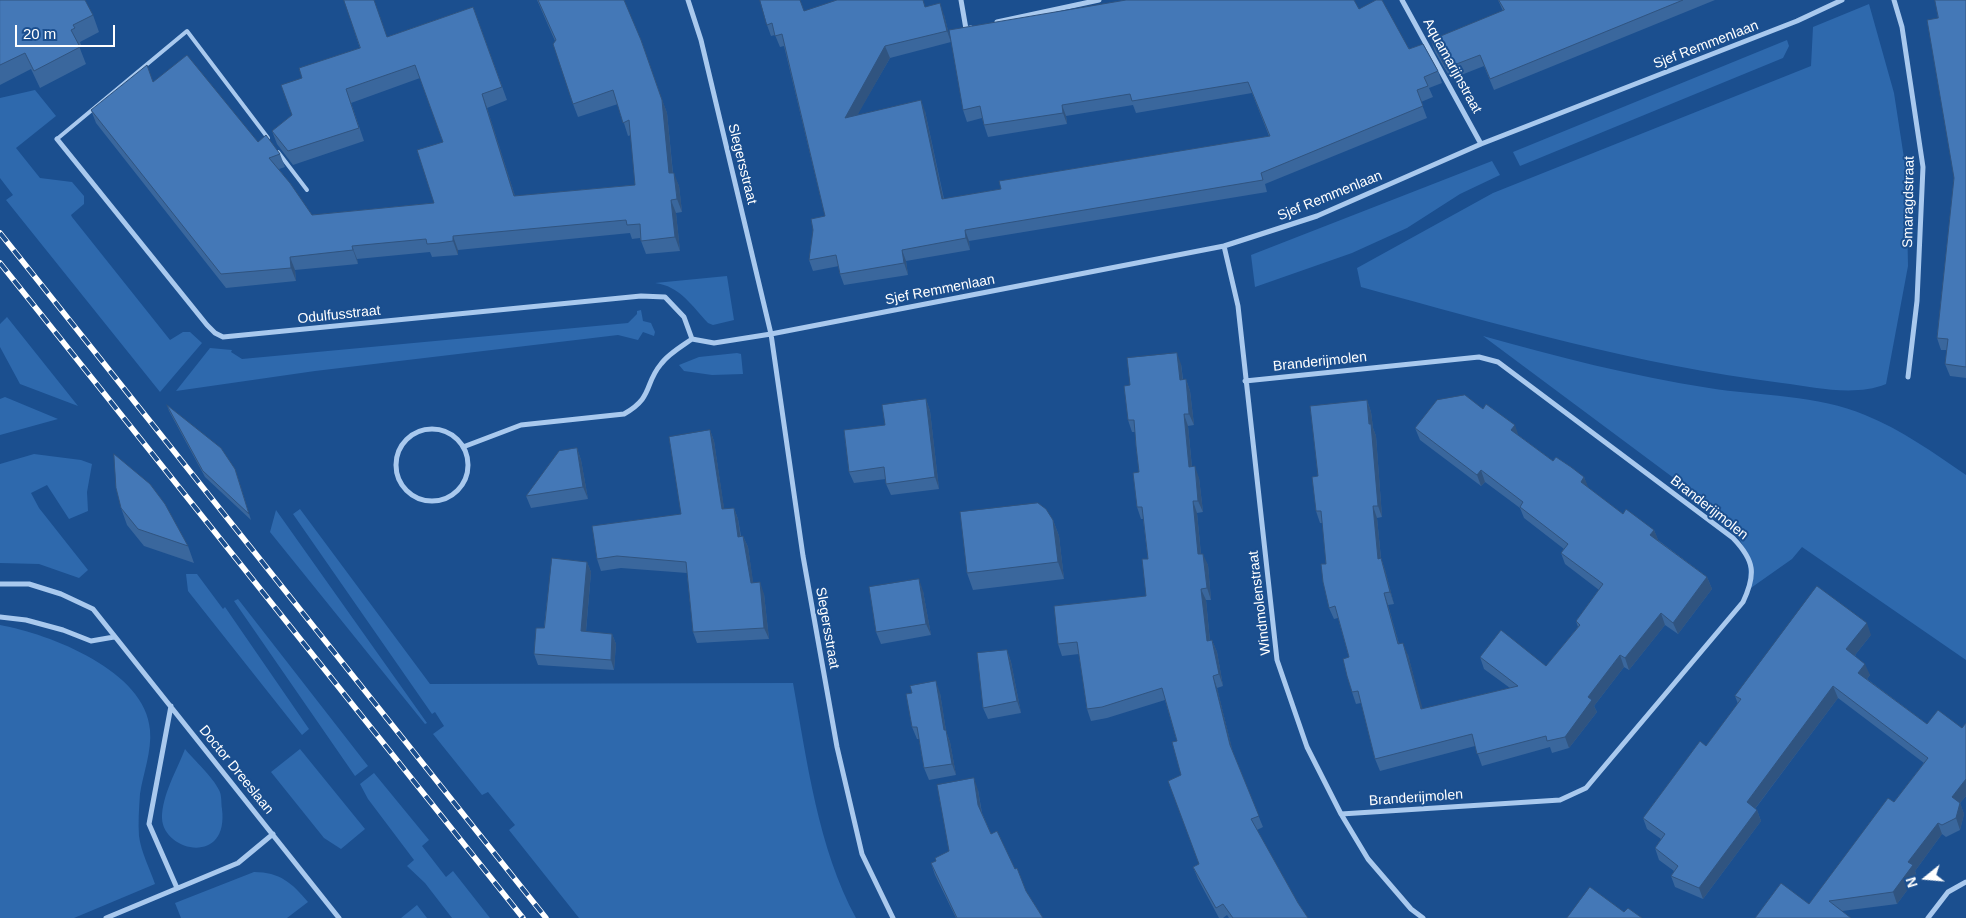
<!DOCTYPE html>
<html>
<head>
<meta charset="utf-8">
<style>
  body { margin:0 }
  #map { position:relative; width:1966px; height:918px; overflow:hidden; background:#1b4f8f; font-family:Helvetica,sans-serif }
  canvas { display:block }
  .north { position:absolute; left:1901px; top:853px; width:50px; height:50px; -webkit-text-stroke:4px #1b4f8f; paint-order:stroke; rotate:253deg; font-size:14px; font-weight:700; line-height:20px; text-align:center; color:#fff }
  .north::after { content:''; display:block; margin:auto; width:18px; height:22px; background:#fff; clip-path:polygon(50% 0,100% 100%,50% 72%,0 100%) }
  .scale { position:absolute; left:15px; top:25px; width:100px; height:22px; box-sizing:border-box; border:2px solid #fff; border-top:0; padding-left:6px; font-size:15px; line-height:18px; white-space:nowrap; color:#fff; -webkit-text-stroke:4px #1b4f8f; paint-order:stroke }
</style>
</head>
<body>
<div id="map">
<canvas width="1966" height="918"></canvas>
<div class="north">N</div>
<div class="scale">20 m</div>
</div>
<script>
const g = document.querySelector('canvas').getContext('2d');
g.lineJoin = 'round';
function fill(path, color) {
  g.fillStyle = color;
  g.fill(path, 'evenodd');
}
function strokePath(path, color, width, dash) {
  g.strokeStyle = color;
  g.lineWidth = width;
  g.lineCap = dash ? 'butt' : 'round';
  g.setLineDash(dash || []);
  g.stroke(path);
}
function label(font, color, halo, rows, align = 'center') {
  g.font = font + ' Helvetica,sans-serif';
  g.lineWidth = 4;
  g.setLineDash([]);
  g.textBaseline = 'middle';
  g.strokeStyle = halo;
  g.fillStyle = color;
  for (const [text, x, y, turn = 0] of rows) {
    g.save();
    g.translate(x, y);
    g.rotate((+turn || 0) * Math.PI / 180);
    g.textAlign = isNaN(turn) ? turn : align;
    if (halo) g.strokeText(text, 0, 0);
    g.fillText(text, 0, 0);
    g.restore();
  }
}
fill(new Path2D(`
  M1869 4 1894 93 1906 171 1908 266 1886 384C1854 397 1815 387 1782 383 1638 365 1500 325 1361 287L1357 268 1493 193 1811 66 1813 27Z
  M1787 40 1789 46 1783 58 1520 166 1513 152Z
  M35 90 56 116 16 148 40 178 72 182 84 196V204L71 215 72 217 170 340 183 332H190L202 343 160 392 6 200 13 195 0 178V98Z
  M1492 161 1500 175 1460 194 1407 228 1352 253 1255 287 1251 255Z
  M727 276 734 320 713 325 708 323C692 306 680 286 655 283Z
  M641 310 643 321 651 323 655 332 654 336 643 332 638 340 618 335 315 371 176 391 210 348 232 350 231 352 242 359 628 323 637 314V311Z
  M7 317 78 406 20 384 0 347V324Z
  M1483 336C1558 357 1632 376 1709 388 1759 396 1819 395 1865 415 1902 430 1934 453 1966 475V660L1802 547 1792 559 1748 590C1751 545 1741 540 1714 508Z
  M737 353 741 354 743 374 712 375 684 371 679 365 699 357Z
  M5 397 58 419 0 435V399Z
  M34 454 81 460 92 464 87 492 88 511 69 519 47 485 31 493 39 508 88 570 79 578 39 564 0 563V464Z
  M300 509 430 684 793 683C807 761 818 848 856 918H579L509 830 515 825 488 792 482 795 433 734 444 726 435 712 432 714 293 514Z
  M276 510 427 723 425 724 270 532Z
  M186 574H197L223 609 225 607 309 729 302 735 188 591Z
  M238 599 368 766 355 776 234 601Z
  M0 625C50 634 146 671 150 730 152 751 143 774 140 794 139 808 138 823 139 836 141 852 150 869 155 884L74 918H0Z
  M185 749C194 760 213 777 219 790 222 795 221 803 222 809 229 866 163 852 162 818 162 795 177 770 185 749Z
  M300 749 365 829 341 849 324 838 271 772Z
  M374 773 429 840 422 846 446 877 453 871 490 918H452L425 883 407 866 414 860 368 799 360 784Z
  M254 872C280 872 292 883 308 902L287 918H181L175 903Z
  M417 905 427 918H401Z`), '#2e69ad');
strokePath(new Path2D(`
  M57 139 187 31 268 138
  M278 152 307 190`), '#a9c9ee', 4);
strokePath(new Path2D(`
  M688 0 701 40 771 334 803 556 837 747 862 854 893 918
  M961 0 966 29 971 28
  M1402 0 1481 144
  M1894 0 1902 27 1923 167 1917 301 1908 377
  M997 22 1099 0
  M57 139 207 325 215 333 223 337 641 296 665 297 684 317 692 339
  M1224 246 1238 306 1277 660 1307 747 1341 814 1368 859 1411 909 1423 918
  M692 339 714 343 771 334 1224 246 1317 216 1481 144 1797 21 1842 0
  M1245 381 1479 357 1498 362 1733 538C1755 561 1756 574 1743 602L1586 788 1560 800 1341 814
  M396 465a36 36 0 1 1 72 0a36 36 0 1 1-72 0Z
  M463 447 521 425 624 414C654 397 644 384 661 364 668 354 682 346 692 339
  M0 584H29L61 594 93 609 339 918
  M0 617 26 620 63 630 91 641 114 637
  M171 706 149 824 177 888
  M106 918 238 863 273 834
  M1928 918 1948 892 1966 882`), '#a9c9ee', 5);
const rail = new Path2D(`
  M0 233 546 918
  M0 263 523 918`);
strokePath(rail, '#fff', 5.5);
strokePath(rail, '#1b4f8f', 4, [11]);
fill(new Path2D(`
  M0 0 93 15 99 32 80 42 81 45 79 46 86 64 40 88 31 69 0 85Z
  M537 0H624L667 113 673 173 679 186 682 212 676 213 680 251 646 254 641 241 640 238 632 239 630 233 458 250V255L444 256 432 257 430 252 357 259 358 264 295 270 296 281 226 288 96 123 91 110 153 81 280 154 285 167 279 169 312 215 434 203 443 142 420 78 351 103 364 141 293 165 277 144 272 131 292 115 302 78 360 48 387 37 473 7 507 100 487 108 515 196 635 185 631 135 628 136 618 104 578 117 573 104 555 41Z
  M1498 0H1715L1494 90 1484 66 1451 79 1435 52 1431 40 1503 11Z
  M1966 0V378L1950 376 1945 364 1947 350H1941L1937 338 1954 178Z
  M926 7 944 15 951 42 890 58 857 115 925 111 944 199 1001 189 1269 136 1252 93 1136 113 1133 105 1066 116 1067 124 988 137 984 125 982 118 967 122 963 110 1359 9 1438 71 1442 83 1429 88 1433 97 1421 102 1427 118 1265 184 1267 192 969 241 970 250 906 261 908 275 844 285 840 274 839 266 813 271 809 260 825 216 784 46 780 47 775 35 771 36 767 25 804 11Z
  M1181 364 1183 379H1186L1190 391 1194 425 1188 426 1192 467 1199 478 1203 512 1197 513 1201 554 1208 565 1211 600H1206L1210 641 1212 640 1217 652 1223 686 1217 688 1233 753 1263 827 1257 830 1298 903 1308 918H1229L1227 915 1223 918H1219L1198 879 1193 867 1199 864 1181 775 1177 741 1165 700 1107 718 1091 721 1087 709 1079 654 1062 656 1058 644 1146 596 1148 559 1143 519H1141L1137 507 1139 472 1135 432H1132L1128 420 1130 385Z
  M926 399 930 411 939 489 891 495 886 484V479L854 483 849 472 885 425Z
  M1367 400 1371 412 1373 428 1376 436 1382 517 1377 518 1381 558 1385 570 1394 604 1388 605 1399 644 1408 655 1422 709 1510 688 1484 669 1480 657 1546 666 1578 627 1576 621 1599 590 1565 564 1561 553 1564 549 1524 518 1520 508 1485 482 1481 486 1420 440 1415 428 1518 435 1553 461 1584 477 1588 488 1623 514 1654 530 1658 540 1707 577 1712 589 1678 634 1665 625 1629 670 1624 667 1594 706 1597 712 1569 748 1552 753 1550 747 1482 766 1475 746 1380 771 1375 759 1361 703 1356 704 1352 692 1349 657 1338 618 1334 619 1329 608 1323 523H1320L1316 511 1318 476Z
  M167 405 235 469 251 520 205 477 169 411Z
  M710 430 714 441 724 509 734 508 738 519 741 536H743L748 547 753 583 764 594 769 639 697 643 693 632 687 573 621 568 601 571 597 559 681 514Z
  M577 448 581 460 588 499 531 508 526 496Z
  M121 508 188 546 194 563 144 546 127 525Z
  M1053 520 1059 536 1064 579 973 590 967 573Z
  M587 562 591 572 586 632 612 634 616 644 614 670 538 665 534 654 544 628Z
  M923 591 931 635 881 644 876 632Z
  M1871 635 1855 655 1870 675 1867 679 1927 724 1962 728 1966 723V796L1960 803 1964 814 1960 830 1946 837 1942 834 1915 871 1917 877 1897 904 1842 911 1809 904 1894 802 1924 763 1838 698 1755 809 1757 810 1761 821 1703 899 1675 887 1671 876 1674 871 1659 860 1655 848 1661 839 1647 829 1643 818 1706 746 1738 704 1735 696Z
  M1007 650 1011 662 1021 713 988 719 983 708Z
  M940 693 946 731 950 742 956 775 929 780 924 768 919 739H917L912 727Z
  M978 790 982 813 991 834 1026 891 1043 918H956L935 875 931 863 936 861 949 851Z`), '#3a679d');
fill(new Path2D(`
  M940 3 944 15 951 42 947 31Z
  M641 40 667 113 674 186 669 173Z
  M885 46 890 58 849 130 845 118Z
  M482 94 487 108 519 209 514 196Z
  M921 100 925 111 946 211 942 199Z
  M1062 105 1066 116 1067 124 1063 113Z
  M674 173 679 186 682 212 677 199Z
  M671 200 676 213 680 251 675 237Z
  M965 230 969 241 970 250 966 238Z
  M453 236 458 250V255L453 241Z
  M352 246 357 259 358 264 353 250Z
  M902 250 906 261 908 275 904 263Z
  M290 257 295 270 296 281 291 268Z
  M1177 353 1181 364 1184 391 1180 380Z
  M1186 379 1190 391 1194 425 1189 414Z
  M926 399 930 411 939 489 935 477Z
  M1367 400 1371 412 1373 428 1376 436 1382 517 1378 506Z
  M1184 414 1188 426 1193 479 1189 467Z
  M1515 425 1519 437 1511 430Z
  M710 430 714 441 726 521 722 509Z
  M577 448 581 460 588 499 583 487Z
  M1195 466 1199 478 1203 512 1198 501Z
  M1481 470 1485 482 1481 486 1477 475Z
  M1584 477 1589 489 1581 482Z
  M1193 501 1197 513 1202 566 1198 554Z
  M1373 506 1377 518 1382 570 1378 559Z
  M734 508 738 519 742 548 738 537Z
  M1053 520 1059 536 1064 579 1058 562Z
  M1654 530 1659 542 1650 535Z
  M743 536 748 547 755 595 751 583Z
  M1203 554 1208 565 1211 600 1207 588Z
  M1381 558 1385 570 1394 604 1390 592Z
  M587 562 591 572 585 642 581 631Z
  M1707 577 1712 589 1678 634 1673 623Z
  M919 579 923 591 931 635 926 624Z
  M760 582 764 594 769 639 764 628Z
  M1201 589 1206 600 1211 653 1207 641Z
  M1384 593 1388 605 1402 656 1398 644Z
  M1661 613 1665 625 1629 670 1625 658Z
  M1867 623 1871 635 1851 660 1846 649Z
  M612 634 616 644 614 670 611 660Z
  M1212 640 1217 652 1223 686 1219 674Z
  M1403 643 1408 655 1426 721 1421 709Z
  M1007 650 1011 662 1021 713 1017 701Z
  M1620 655 1624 667 1594 706 1597 712 1569 748 1565 737 1588 697Z
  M1865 664 1870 675 1862 685 1858 673Z
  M1213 676 1217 688 1234 757 1230 745Z
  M936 681 940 693 946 731 950 742 956 775 952 764 944 730Z
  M1833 686 1838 698 1751 814 1747 802Z
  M974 778 978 790 982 816 978 805Z
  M1966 779V796L1960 803 1964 814 1960 830 1956 818 1952 797Z
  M1757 810 1761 821 1703 899 1699 888Z
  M1938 823 1942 834 1915 871 1917 877 1897 904 1893 892 1908 862Z`), '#305480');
const building = new Path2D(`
  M0 0H85L93 15 73 25 75 28 71 30 80 47 34 71 25 53 0 65Z
  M344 0H374L387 37 473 7 502 87 482 94 514 196 635 185 629 120 623 123 613 90 573 104 553 44 556 40 538 0H624L641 40 662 100 669 173H674L677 199 671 200 675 237 641 241 640 224 627 225 626 220 453 236V241L439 243 427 244 426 239 352 246 353 250 290 257 291 268 221 274 91 110 147 65 153 82 187 55 258 142 266 135 280 154 269 158 290 183 312 215 434 203 417 150 443 142 415 65 346 89 359 128 288 151 272 131 292 115 281 85 302 78 299 68 360 48Z
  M760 0H800L804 11 837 0H923L925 7 940 3 947 31 885 46 845 118 921 100 942 199 1001 189 999 181 1270 136 1248 82 1132 101 1130 94 1062 105 1063 113 984 125 980 106 963 110 949 30 1126 0H1354L1359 9 1376 0H1382L1409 49 1423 44 1438 71 1424 77 1428 86 1417 90 1423 106 1261 173 1263 180 965 230 966 238 902 250 904 263 840 274 836 255 809 260 813 230 811 219 825 216 782 34 775 36 772 23 767 25Z
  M1499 0H1683L1490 79 1480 55 1446 68 1431 40 1504 10Z
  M1935 0H1966V367L1945 364 1948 339 1937 338 1954 178 1927 20 1938 18Z
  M1177 353 1180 380 1186 379 1189 414H1184L1189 467 1195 466 1198 501H1193L1198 554H1203L1207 588 1201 589 1207 641 1212 640 1219 674 1213 676 1230 745 1259 816 1251 819 1298 903 1308 918H1233L1223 904 1216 908 1193 867 1199 864 1168 781 1181 775 1172 742 1177 741 1162 688 1102 707 1087 709 1077 642 1058 644 1054 606 1146 596 1142 559H1148L1142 507H1137L1133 473 1139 472 1136 446 1134 420H1128L1124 386 1130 385 1127 358Z
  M1465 395 1483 409 1486 404 1515 425 1511 430 1553 461 1556 457 1571 467 1584 477 1581 482 1623 514 1626 509 1654 530 1650 535 1707 577 1673 623 1661 613 1625 658 1620 655 1588 697 1592 700 1565 737 1547 741 1546 736 1477 754 1472 734 1375 759 1358 691 1352 692 1347 676 1343 659 1349 657 1335 606 1329 608 1323 582 1321 564H1326L1321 511H1316L1312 477 1318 476 1310 406 1367 400 1369 424H1371L1378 506H1373L1378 559 1381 558 1390 592 1384 593 1398 644 1403 643 1421 709 1518 686 1480 657 1501 630 1546 666 1580 625 1576 621 1603 584 1561 553 1568 544 1520 507 1523 502 1481 470 1477 475 1415 428 1437 400Z
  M926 399 935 477 886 484 884 467 849 472 844 430 885 425 882 405Z
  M167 405 221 448 235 469 249 514 203 471Z
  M710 430 722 509 734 508 738 537 743 536 751 583 760 582 764 628 693 632 686 562 617 556 597 559 592 526 681 514 669 437Z
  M577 448 583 487 526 496 559 451Z
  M114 454 150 484 165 504 188 546 138 529 121 508 116 488Z
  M1038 503 1046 509 1053 520 1058 562 967 573 960 512Z
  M552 558 587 562 581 631 612 634 611 660 534 654 536 628H544Z
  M919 579 926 624 876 632 869 587Z
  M1817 586 1867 623 1846 649 1865 664 1858 673 1927 724 1938 710 1962 728 1966 723V779L1952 797 1960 803 1956 818 1942 825 1938 823 1908 862 1913 865 1893 892 1829 901 1851 918H1755L1781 883 1809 904 1888 798 1894 802 1928 758 1833 686 1747 802 1757 810 1699 888 1671 876 1678 866 1655 848 1665 834 1643 818 1700 741 1706 746 1741 699 1735 696Z
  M1007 650 1017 701 983 708 977 653Z
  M936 681 944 730H946L952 764 924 768 917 727H912L906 694 912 693 910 686Z
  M974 778 978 805 991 834 997 831 1015 869 1017 868 1026 891 1043 918H957L931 863 936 861 935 858 949 851 937 785Z
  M1590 887 1624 912 1628 908 1642 918H1567Z`);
fill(building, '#4478b7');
strokePath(building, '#305480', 1);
label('14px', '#fff', '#1b4f8f', [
  ["Sjef Remmenlaan",1706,45,-21],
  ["Aquamarijnstraat",1452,66,61],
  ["Slegersstraat",742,164,76],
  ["Sjef Remmenlaan",1330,196,-22],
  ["Smaragdstraat",1909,202,-89],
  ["Sjef Remmenlaan",940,290,-11],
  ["Odulfusstraat",339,315,-6],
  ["Branderijmolen",1320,362,-6],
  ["Branderijmolen",1709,508,38],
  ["Windmolenstraat",1260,603,-97],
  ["Slegersstraat",827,628,80],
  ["Doctor Dreeslaan",236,770,51],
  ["Branderijmolen",1416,798,-4]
]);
</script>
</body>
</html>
